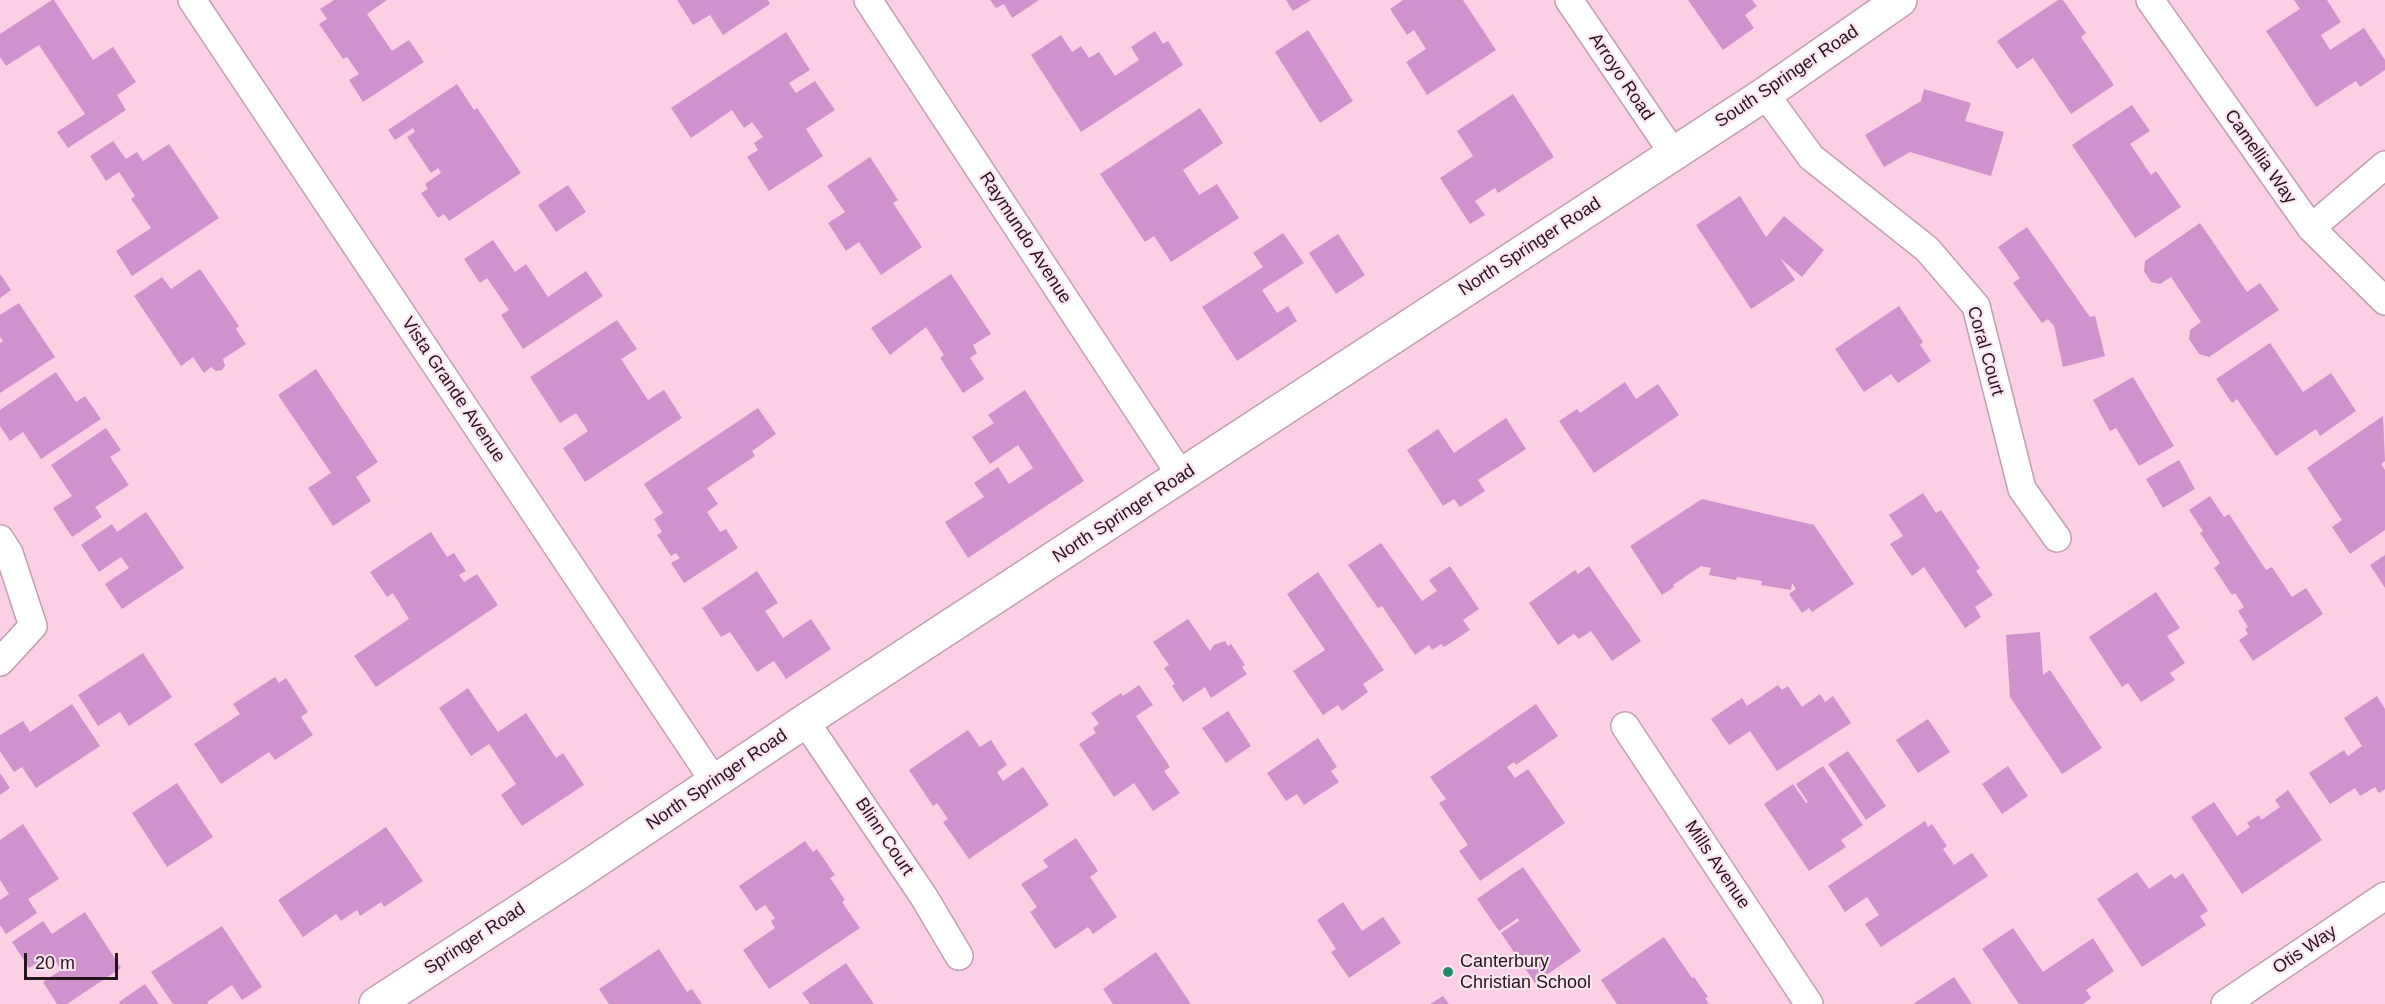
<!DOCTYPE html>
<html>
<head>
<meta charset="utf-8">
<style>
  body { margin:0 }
  #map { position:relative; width:2385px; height:1004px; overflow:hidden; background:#fbd0e5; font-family:Arial,sans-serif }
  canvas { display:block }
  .scale { position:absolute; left:24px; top:953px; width:94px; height:27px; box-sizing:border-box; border:3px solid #25161e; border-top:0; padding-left:8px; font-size:18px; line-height:21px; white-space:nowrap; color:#25161e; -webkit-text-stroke:4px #fee3f0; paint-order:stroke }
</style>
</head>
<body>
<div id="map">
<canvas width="2385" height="1004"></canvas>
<div class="scale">20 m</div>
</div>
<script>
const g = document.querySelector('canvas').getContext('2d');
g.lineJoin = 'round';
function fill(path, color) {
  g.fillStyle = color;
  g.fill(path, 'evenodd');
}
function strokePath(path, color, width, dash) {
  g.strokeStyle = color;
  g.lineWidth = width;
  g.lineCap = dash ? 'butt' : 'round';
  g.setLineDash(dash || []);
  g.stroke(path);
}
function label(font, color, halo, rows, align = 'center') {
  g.font = font + ' Arial,sans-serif';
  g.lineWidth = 4.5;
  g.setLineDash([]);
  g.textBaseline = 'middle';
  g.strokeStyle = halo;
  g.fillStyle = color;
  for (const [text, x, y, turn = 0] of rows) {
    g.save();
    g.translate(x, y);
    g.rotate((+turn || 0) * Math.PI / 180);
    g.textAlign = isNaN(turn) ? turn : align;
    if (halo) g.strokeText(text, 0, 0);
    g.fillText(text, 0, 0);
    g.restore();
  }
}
fill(new Path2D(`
  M52 0H54L93 60 113 47 136 82 117 95 126 110 68 148 57 132 85 114 39 45 6 66 0 57V34Z
  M334 0H387L367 14 392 51 409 40 424 62 363 102 349 80 359 74 347 57 343 59 319 24 327 19 320 9Z
  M677 0H768L770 4 723 35 710 15 693 25Z
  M990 0H1039L1012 18 1004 4 996 8Z
  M1286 0H1311L1293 11Z
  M1403 0H1463L1496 50 1427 95 1406 62 1426 49 1414 30 1407 35 1390 9Z
  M1688 0H1752L1757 6 1745 15 1754 28 1723 50Z
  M2058 0H2063L2086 33 2081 37 2114 85 2071 114 2033 58 2017 69 1997 41Z
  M2294 0H2327L2341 22 2321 35 2330 50 2364 28 2385 60V70L2360 87 2356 81 2316 107 2266 31 2300 9Z
  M1308 30 1353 101 1320 123 1275 52Z
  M1155 31 1163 44 1168 41 1183 65 1081 132 1031 55 1061 35 1072 52 1081 46 1089 58 1099 52 1115 76 1139 60 1131 47Z
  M786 32 810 70 789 83 796 93 815 81 835 110 806 129 823 156 769 191 747 157 758 150 754 143 763 137 752 122 744 128 732 110 691 138 671 108Z
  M457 84 474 110 477 108 521 173 449 221 444 214 438 218 421 193 428 189 425 184 441 173 438 168 431 173 407 137 415 132 413 128 395 140 388 130Z
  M1924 89 1971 103 1965 121 2004 132 1991 176 1910 152 1884 167 1865 135 1921 101Z
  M1513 94 1554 157 1498 193 1495 188 1475 201 1485 215 1470 224 1440 178 1473 156 1457 131Z
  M2132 105 2150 131 2130 144 2151 175 2156 171 2181 207 2135 238 2072 145Z
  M1200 108 1223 143 1183 170 1199 195 1217 184 1239 218 1171 262 1154 236 1145 242 1100 174Z
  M113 141 126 159 137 152 143 161 169 144 219 218 132 276 116 251 151 228 131 199 135 196 119 172 106 181 90 156Z
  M870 157 898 200 893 203 922 247 881 275 859 242 846 251 828 223 845 212 827 186Z
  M568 185 586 212 556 232 538 205Z
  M1740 196 1766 237 1784 216 1824 250 1802 277 1780 258 1795 280 1751 309 1696 225Z
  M2200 223 2247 292 2260 283 2279 310 2209 357 2199 354 2189 339 2190 330 2201 322 2171 277 2160 284 2151 282 2144 271 2145 261Z
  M2027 227 2090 317 2095 316 2105 356 2063 367 2054 326 2048 319 2042 323 2013 283 2020 278 1998 247Z
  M1283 233 1304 263 1262 290 1277 313 1288 306 1297 321 1237 361 1202 307 1263 267 1253 253Z
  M1338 234 1365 275 1336 294 1309 253Z
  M493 240 515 272 526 264 548 297 586 271 603 296 523 349 501 315 509 310 487 278 480 283 464 259Z
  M200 269 239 326 236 329 246 344 223 359 225 366 222 370 216 371 211 367 204 373 193 357 181 366 134 296 162 277 171 289Z
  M0 274 11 290 0 298Z
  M951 274 991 334 973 345 977 353 970 358 984 379 963 393 940 358 944 355 926 327 890 355 871 328Z
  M19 303 55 357 0 393V343L3 341 0 337V315Z
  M1899 306 1923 342 1920 345 1931 361 1898 383 1891 374 1864 392 1835 349Z
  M617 320 637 349 621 359 648 400 664 390 682 418 585 482 563 448 588 431 576 413 560 423 530 377Z
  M2270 343 2303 392 2331 373 2356 411 2320 436 2316 429 2276 456 2237 399 2232 403 2216 379Z
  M316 369 378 462 356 477 371 501 333 526 308 488 331 473 278 395Z
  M56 372 76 402 85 396 101 419 41 459 23 432 10 441 0 426V410Z
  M2133 377 2174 446 2139 466 2116 428 2110 431 2093 400Z
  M1625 382 1636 399 1658 384 1679 415 1594 473 1559 421 1577 409 1580 413Z
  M1025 390 1084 481 968 558 945 522 984 497 974 483 998 467 1009 484 1033 468 1018 445 990 464 972 437 994 423 988 415Z
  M758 408 776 434 752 451 755 456 707 488 718 504 707 512 720 532 726 529 738 548 684 583 671 563 680 558 676 553 671 556 657 535 662 532 654 519 663 513 644 484Z
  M2383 416 2385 461 2381 464 2385 470V530L2350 554 2332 527 2342 520 2307 468Z
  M1506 418 1526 449 1478 480 1485 491 1460 507 1454 499 1443 506 1407 450 1438 429 1454 453Z
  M106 428 121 450 110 457 129 485 95 507 102 517 72 537 53 508 72 496 51 465Z
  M2179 460 2195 489 2163 508 2146 479Z
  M1923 493 1936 513 1941 510 1980 568 1976 571 1993 595 1975 607 1981 617 1965 628 1924 567 1912 576 1890 544 1903 536 1889 515Z
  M2210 496 2224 517 2229 514 2266 570 2272 567 2292 597 2306 588 2323 614 2253 661 2239 640 2248 634 2245 629 2248 627 2238 611 2244 607 2235 593 2232 595 2214 568 2220 563 2200 533 2203 531 2189 510Z
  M1702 499 1814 525 1854 584 1812 612 1809 608 1802 613 1789 594 1796 589 1792 583 1791 590 1761 585 1762 581 1737 577 1736 580 1709 575 1711 568 1701 566 1673 585 1674 587 1662 595 1630 546Z
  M146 512 184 568 122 609 105 584 129 568 121 557 99 572 81 545 112 524 117 532Z
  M431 532 447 557 454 553 466 571 459 575 464 582 477 574 498 605 376 687 354 656 409 619 393 593 387 597 370 572Z
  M1381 543 1422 601 1437 591 1429 580 1450 566 1479 609 1463 620 1470 630 1444 647 1441 644 1432 650 1429 645 1415 655 1382 606 1378 608 1348 565Z
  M2385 555V588L2370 565Z
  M1589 566 1641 641 1612 661 1591 631 1579 639 1574 634 1558 645 1529 603 1575 570 1578 574Z
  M757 571 778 603 765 611 783 638 811 619 831 649 786 679 774 661 757 672 730 632 721 637 702 608Z
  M1318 572 1384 670 1363 684 1368 692 1342 711 1338 705 1323 715 1293 671 1325 650 1287 594Z
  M2156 592 2180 628 2167 636 2185 663 2170 673 2175 680 2141 702 2128 683 2122 687 2089 637Z
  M1188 619 1210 651 1214 645 1225 641 1228 646 1231 644 1245 665 1242 667 1247 674 1211 698 1205 687 1183 702 1172 686 1175 684 1164 668 1169 665 1153 642Z
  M2040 632 2043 675 2050 670 2102 748 2062 774 2010 697 2006 635Z
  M143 653 172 697 129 726 120 712 98 726 78 695Z
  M275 677 279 683 286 678 308 712 301 717 313 735 275 760 269 752 221 784 194 744 240 714 233 704Z
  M1139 685 1153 705 1136 716 1170 767 1164 771 1180 793 1153 811 1134 783 1114 797 1079 744 1096 733 1093 728 1099 724 1091 713 1121 693 1123 696Z
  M1778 685 1782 690 1788 686 1802 707 1820 694 1825 702 1833 696 1851 723 1777 771 1750 731 1729 745 1711 719 1742 698 1747 706Z
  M468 688 498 732 526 713 556 758 563 753 584 785 522 826 501 795 516 784 489 744 471 756 439 708Z
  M2377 696 2385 709V789L2379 793 2375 787 2360 796 2355 788 2330 804 2309 773 2344 750 2348 756 2362 746 2344 718Z
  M72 704 100 746 36 788 22 767 14 772 0 751V735L23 721 30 732Z
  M1536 704 1558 736 1516 765 1514 762 1507 767 1515 778 1528 769 1565 823 1480 881 1459 851 1468 845 1439 803 1446 799 1430 777Z
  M1228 711 1251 746 1226 763 1202 728Z
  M1928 719 1950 752 1918 773 1896 740Z
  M968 730 980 747 991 740 1007 765 997 772 1003 781 1023 767 1049 805 969 859 943 822 948 819 937 803 933 806 909 770Z
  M1318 738 1337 767 1331 771 1339 782 1304 805 1297 794 1286 801 1267 773Z
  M1848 751 1886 806 1866 820 1828 764Z
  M1823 766 1863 825 1841 840 1846 847 1809 871 1764 804 1793 784 1806 803 1808 802 1796 784Z
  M2008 766 2028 796 2002 814 1982 784Z
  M0 773 10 788 0 795Z
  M177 783 213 837 167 867 132 813Z
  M2288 790 2322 840 2242 894 2191 817 2214 802 2237 836 2250 827 2247 823 2259 815 2261 820 2280 807 2275 800Z
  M1925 821 1928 827 1932 824 1947 846 1943 849 1954 865 1972 853 1988 876 1881 947 1865 924 1879 915 1867 897 1845 912 1828 886Z
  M23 824 59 879 28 899 37 913 6 934 0 925V900L9 894 0 880V840Z
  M386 827 423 881 384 907 381 902 360 916 357 910 341 921 336 914 303 937 278 900Z
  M1076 838 1098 871 1090 877 1117 917 1093 934 1088 927 1055 949 1030 912 1037 907 1021 884 1048 867 1043 860Z
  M805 841 813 852 817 849 835 875 830 878 845 900 842 902 860 928 769 989 743 950 775 928 771 921 775 918 765 905 756 911 739 886Z
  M1523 867 1581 951 1535 983 1501 933 1519 921 1518 918 1499 931 1477 899Z
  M2137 872 2149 889 2171 874 2175 879 2183 873 2208 911 2200 916 2206 925 2142 967 2097 899Z
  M1343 902 1362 931 1383 917 1401 943 1349 978 1331 952 1336 949 1317 920Z
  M85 912 121 968 67 1004H57L43 982 61 970 51 954 29 968 12 942 43 921 52 934Z
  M222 926 262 987 242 1000 232 985 207 1002 209 1004H173L151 972Z
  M2013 928 2043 972 2093 938 2114 971 2086 990 2091 998 2083 1004H2019L1982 949Z
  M1664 937 1692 978 1694 977 1708 997 1705 998 1709 1004H1617L1601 980Z
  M659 949 687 992 692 989 702 1004H609L599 989Z
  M1156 952 1191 1004H1113L1103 989Z
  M846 963 874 1004H810L802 993Z
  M1954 977 1972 1004H1913Z
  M145 984 159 1004H120L119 1002Z
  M1443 996 1449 1004H1430Z`), '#cf92cd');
const minor = new Path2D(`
  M192 0 714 781
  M868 0 1182 477
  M1569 0 1673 153
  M2150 0 2311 228 2385 301
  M1765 94 1811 157 1927 249 1976 306 2022 489 2057 538
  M2311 228 2385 165
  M0 539 9 553 33 626 0 662
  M805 721 924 897 959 956
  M1625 726 1809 1004
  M2225 1004 2385 896`);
const tertiary = new Path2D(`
  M376 1004 575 875 805 721 1765 94 1900 0`);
strokePath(minor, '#c59db1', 30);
strokePath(tertiary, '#c59db1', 36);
strokePath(minor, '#fff', 27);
strokePath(tertiary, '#fff', 33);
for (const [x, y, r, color] of [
  [1448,972,6,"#1f8c6b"]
]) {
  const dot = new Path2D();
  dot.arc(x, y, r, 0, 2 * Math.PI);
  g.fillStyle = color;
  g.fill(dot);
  strokePath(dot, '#fee3f0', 2);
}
label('18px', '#25161e', '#fee3f0', [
  ["Arroyo Road",1621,77,56],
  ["South Springer Road",1787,77,-34],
  ["Camellia Way",2260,157,55],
  ["Raymundo Avenue",1025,238,57],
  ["North Springer Road",1530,247,-33],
  ["Coral Court",1985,351,74],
  ["Vista Grande Avenue",453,390,56],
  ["North Springer Road",1124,514,-33],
  ["North Springer Road",717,780,-34],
  ["Blinn Court",884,837,56],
  ["Mills Avenue",1717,865,56],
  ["Springer Road",475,939,-33],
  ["Otis Way",2305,950,-34]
]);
label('18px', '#25161e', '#fee3f0', [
  ["Canterbury",1460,962],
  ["Christian School",1460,983]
], 'left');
</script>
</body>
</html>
